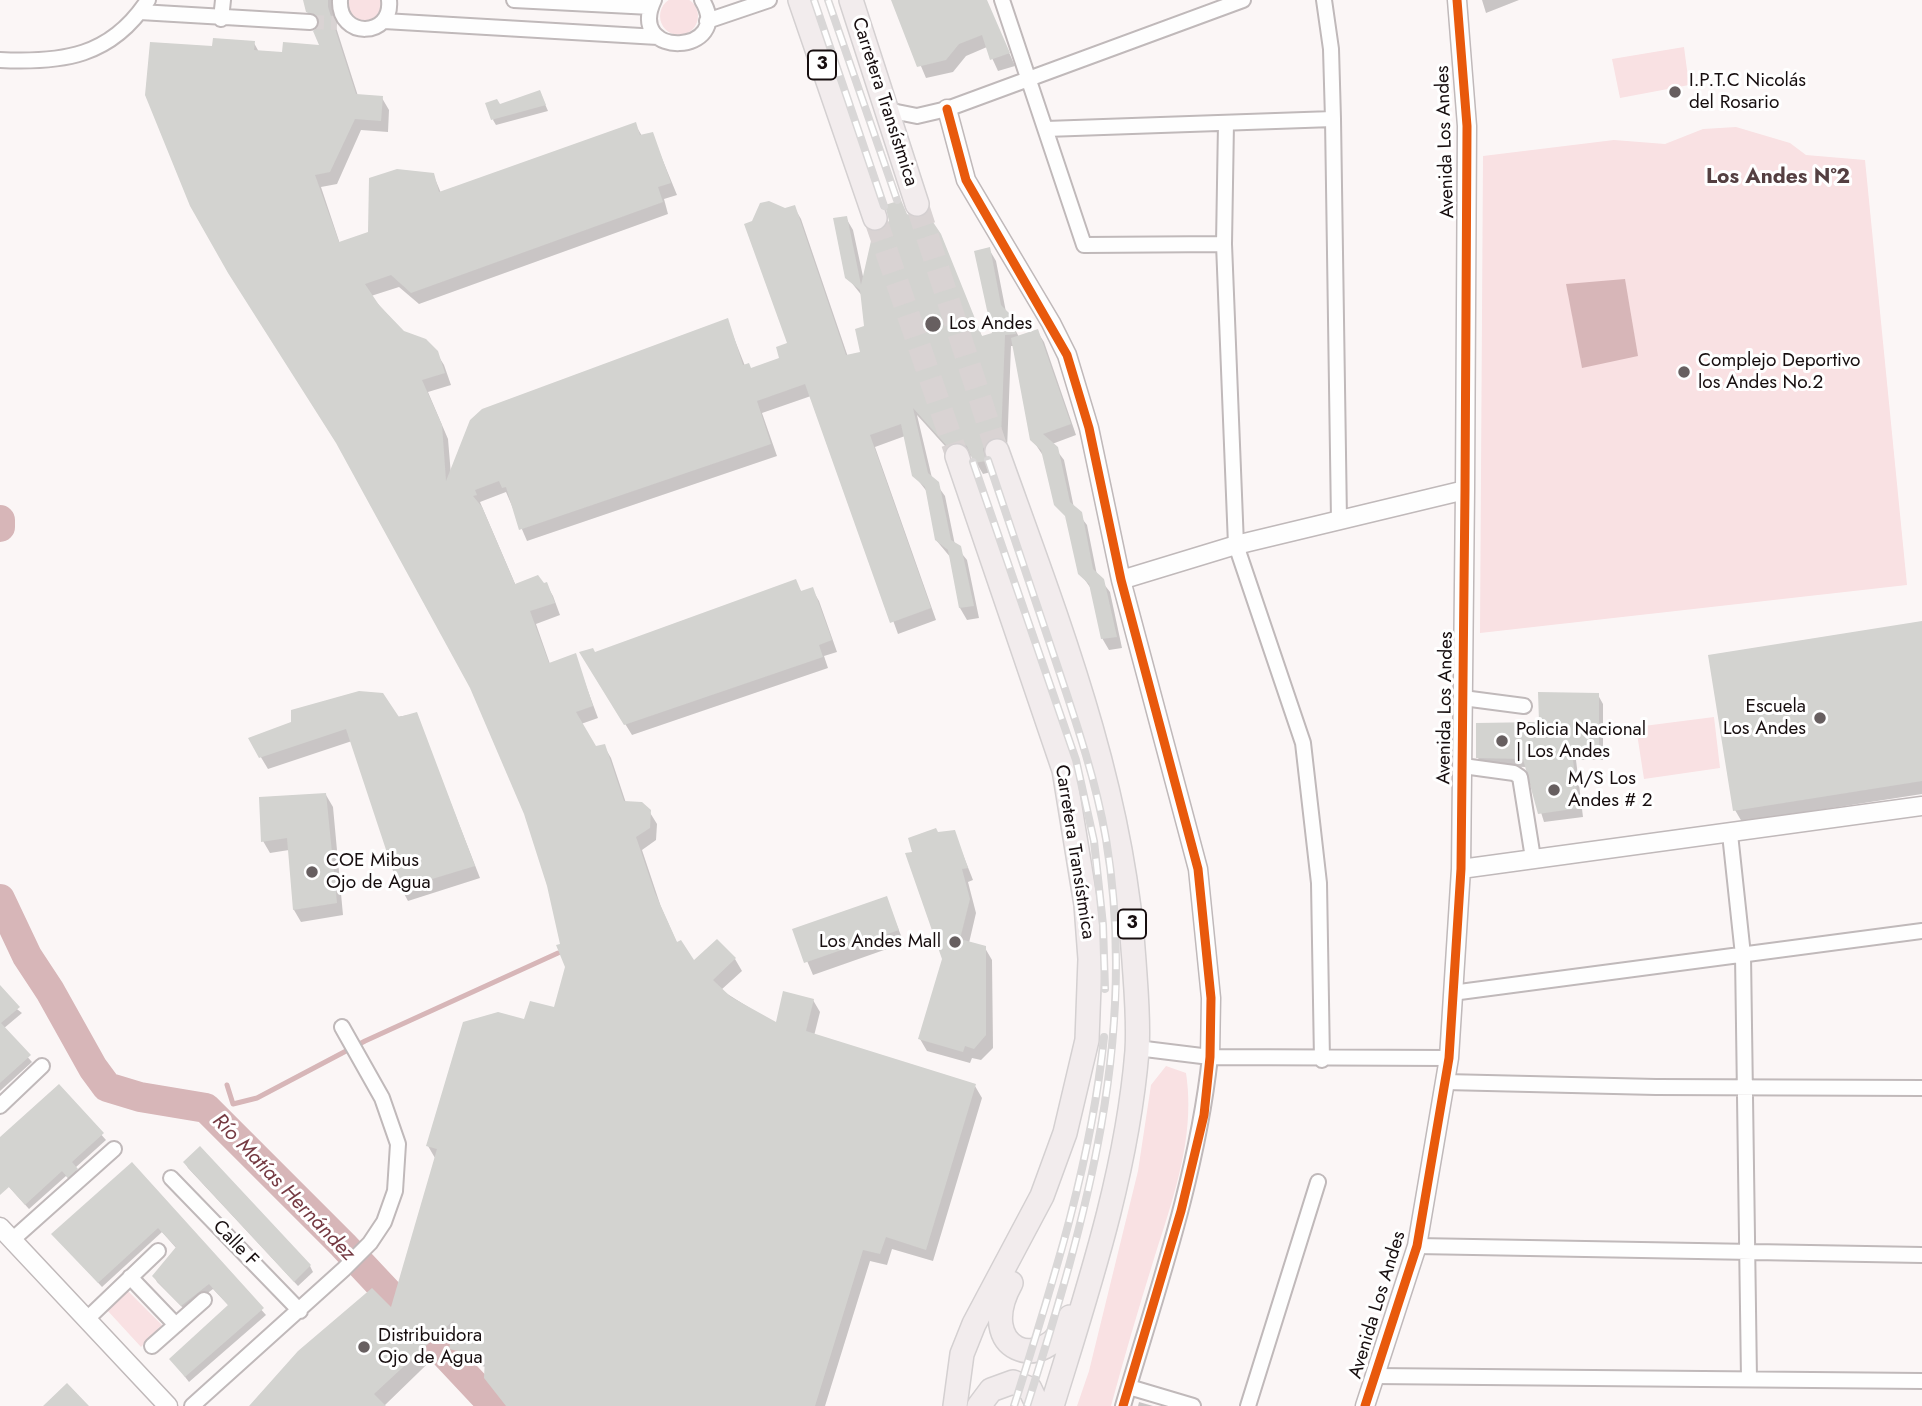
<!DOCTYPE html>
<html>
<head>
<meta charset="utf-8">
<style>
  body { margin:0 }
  canvas { display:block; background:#fbf6f6 }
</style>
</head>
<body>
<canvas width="1922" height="1406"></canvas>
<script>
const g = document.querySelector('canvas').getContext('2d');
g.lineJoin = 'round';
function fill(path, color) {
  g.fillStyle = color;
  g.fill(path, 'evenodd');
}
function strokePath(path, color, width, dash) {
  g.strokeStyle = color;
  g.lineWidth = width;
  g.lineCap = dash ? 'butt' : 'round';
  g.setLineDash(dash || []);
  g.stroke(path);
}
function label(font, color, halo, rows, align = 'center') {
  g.font = font + ' Jost,sans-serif';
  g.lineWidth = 6;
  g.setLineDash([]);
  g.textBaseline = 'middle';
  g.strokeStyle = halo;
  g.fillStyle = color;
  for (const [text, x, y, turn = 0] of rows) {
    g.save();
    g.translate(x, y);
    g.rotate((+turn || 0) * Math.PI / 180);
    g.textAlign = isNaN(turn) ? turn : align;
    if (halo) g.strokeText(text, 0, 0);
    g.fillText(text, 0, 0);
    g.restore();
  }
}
fill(new Path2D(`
  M660 16a19 19 0 1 1 38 0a19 19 0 1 1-38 0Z
  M346 0H384L381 17 363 25 347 14Z
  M1684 47 1689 85 1620 98 1612 59Z
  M1736 127 1790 143 1806 155 1865 160 1907 585 1480 633 1483 156 1614 140 1665 144 1703 129Z
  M1714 717 1720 768 1644 779 1636 727Z
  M1166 1066 1186 1073C1196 1138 1172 1201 1153 1262 1138 1310 1124 1358 1111 1406H1077L1089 1371 1138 1171 1151 1085Z
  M128 1291 162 1325 141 1347 107 1310Z`), '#f9e1e3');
fill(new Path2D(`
  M1625 279 1638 356 1582 368 1566 284Z`), '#d7b6b8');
fill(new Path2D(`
  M307 0H335L334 21 358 96 382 98 389 110 388 132 361 130 337 184 321 187 340 244 370 233 433 174 441 193 635 124 642 136 652 134 677 195 664 199 668 214 419 304 399 287 371 296 403 332 436 352 444 365 451 385 428 392 448 439 451 475 727 320 745 366 751 370 782 359 789 345 784 210 794 207 801 219 848 357 862 353 865 327 863 297 847 277 846 218 853 230 864 281 881 233 908 216 983 338 994 334 989 249 996 261 1006 312 1019 337 1037 331 1044 342 1076 435 1052 444 1064 460 1074 508 1087 525 1097 575 1110 592 1122 648 1109 650 1102 638 1092 590 1080 573 1068 522 1062 515 1070 524 1044 457 1032 439 1015 346H1011L1007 450 989 462 991 472 983 474 973 457 967 454 955 457 917 415 932 478 945 496 955 545 967 560 979 618 967 620 960 608 951 558 936 540 928 493 914 475 905 436 875 447 936 620 898 634 811 396 762 413 777 456 527 541 506 492 480 502 516 586 546 584 553 596 560 615 536 624 550 664 575 656 598 718 581 724 595 748 604 746 611 758 626 803 649 811 657 824 656 840 642 850 661 907 677 943 694 963 735 959 742 971 721 990 777 1025 813 1000 820 1012 814 1036 975 1086 982 1098 933 1261 892 1249 887 1265 870 1261 825 1406H506L486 1377V1367L458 1360 451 1348 452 1340 384 1406H251L392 1310 435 1158 428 1146 555 1009 567 967 549 885 525 813 214 48 254 43 259 52 284 53 321 47V27L315 24 308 11Z
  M893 0H986L1015 66 998 71 987 47 966 56 953 72 926 78Z
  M1482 0H1519L1486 13Z
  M542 97 548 111 496 125 493 120 499 106Z
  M795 581 802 593 812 589 819 601 837 652 824 656 828 668 632 735 588 664 595 654Z
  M1922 623V794L1742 822 1735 810Z
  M1598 695 1603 704V760H1576L1583 817 1544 822 1527 767 1483 766 1478 758Z
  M416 714 480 878 408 901 401 888 352 741 268 769 250 739Z
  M326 795 333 807 343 915 301 922 294 910 289 850 270 853 263 841Z
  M954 832 973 880 968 882 976 913 969 943 985 948 992 960 993 1048 981 1060 972 1058 970 1063 927 1051 920 1039 944 959 914 853 937 834Z
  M886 898 904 943 813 975 794 930Z
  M0 996 22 1013 3 1029 32 1062 0 1091Z
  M58 1086 106 1140 75 1168 79 1175 72 1182 66 1176 29 1209 0 1177V1140Z
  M200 1149 310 1266 313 1272 298 1286 188 1168 185 1163Z
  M132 1165 266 1315 189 1382 171 1359 229 1306 213 1289 185 1310 157 1282 154 1276 177 1249 162 1232 102 1287 53 1234Z
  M1139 1402 1153 1406H1138Z`), '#0003');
strokePath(new Path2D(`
  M227 1085 233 1104 257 1098 365 1041 558 953`), '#d7b6b8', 5);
strokePath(new Path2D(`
  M0 520V527
  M0 899 27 956 50 991 93 1068 107 1087 140 1097 206 1108 343 1245 494 1406`), '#d7b6b8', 30);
fill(new Path2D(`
  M303 0H328V7L356 94 383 96 381 121 355 119 330 172 315 175 339 242 368 232 369 178 397 169 434 173 439 192 636 122 640 135 653 132 671 183 658 187 663 202 411 293 391 275 365 284 379 305 404 331 426 339 438 351 445 373 422 380 442 425 446 481 470 420 482 409 728 318 743 365 749 363 751 368 779 358 776 347 787 343 744 224 752 221 760 203 769 201 785 208 795 205 846 355 860 352 855 329 864 326 860 290 845 278 833 218 847 216 861 285 873 232 880 231 889 221 885 205 901 200 907 214 913 217 927 213 941 234 982 336 992 333 974 251 990 247 1001 305 1012 316 1016 334 1005 335 1001 438 987 442 983 449 986 461 974 463 967 446 959 442 947 446 913 408 928 473 939 482 951 540 961 546 974 606 959 608 948 550 935 540 925 487 912 476 901 424 870 435 931 608 890 623 805 384 757 401 771 444 519 530 506 487 502 488 499 481 475 490 477 495 473 496 482 507 515 584 538 575 544 583 547 582 555 603 530 611 549 663 576 653 593 706 576 712 596 746 605 744 624 801 642 802 651 810 650 828 636 837 655 893 677 942 681 940 694 960 717 939 736 958 713 980 731 997 776 1022 783 991 814 999 806 1031 976 1084 926 1250 886 1237 880 1254 863 1250 815 1406H506L484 1378 485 1357 449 1349 454 1320 374 1394 386 1406H249L298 1351 372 1288 391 1307 437 1149 426 1146 463 1022 498 1012 524 1019 530 1001 554 1007 565 967 556 945 560 944 547 886 524 814 470 688 336 443 228 273 190 206 145 95 150 42 212 46 213 38 255 41 254 50 282 52 283 42 319 45 313 31 318 27 319 18 306 12Z
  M891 0H987L1010 53 990 60 982 35 959 44 946 60 917 67Z
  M540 90 546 105 491 120 485 103 497 99 500 104Z
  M1038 329 1071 424 1043 434 1058 447 1070 502 1082 512 1093 569 1104 579 1117 637 1101 639 1089 584 1078 574 1065 516 1054 505 1041 450 1030 440 1011 338Z
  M796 579 801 591 813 587 832 640 819 645 823 657 624 725 579 652 593 648 595 652Z
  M1922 621V781L1733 811 1708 655Z
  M359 691 383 693 399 717 417 712 475 866 399 889 346 729 259 758 248 738 291 722V710Z
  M1538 692 1599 693V752H1572L1579 808 1538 814 1523 759 1476 758V723L1539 722Z
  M326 793 337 903 293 910 287 838 261 842 259 797Z
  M936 828 938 832 955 830 968 868 962 869 970 899 960 939 986 946V1035L974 1049 965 1046 963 1052 918 1039 942 959 905 853 912 852 908 838Z
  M887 896 899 930 804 963 792 929Z
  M0 985 20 1007 1 1023 31 1055 0 1083Z
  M59 1084 104 1133 72 1162 78 1169 68 1178 62 1171 25 1205 9 1187 0 1195V1137Z
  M200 1146 311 1265 294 1282 183 1162Z
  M132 1162 264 1308 185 1377 169 1359 228 1305 209 1284 181 1306 152 1276 176 1247 158 1228 98 1283 51 1234Z
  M67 1383 89 1406H43Z`), '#d3d3d0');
strokePath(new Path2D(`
  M310 22 337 23`), '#d9d3d3', 14, [14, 7]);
strokePath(new Path2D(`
  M917 204 997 451
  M875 218 957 456`), '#d9d3d3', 23, [23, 11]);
const minor = new Path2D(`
  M340 0C338 39 393 38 389 0
  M514 0 651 7
  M654 0C625 61 735 54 702 0
  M1002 0 1084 245 1224 244
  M1324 0 1331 49 1333 119 1339 520
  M140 12 310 22
  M221 19 223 0
  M384 21 658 37
  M707 21 769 0
  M0 60C62 63 111 57 148 0
  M887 110 917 116 947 109 1243 0
  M1226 123 1224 244 1236 545 1303 743 1319 883 1322 1060
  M1046 129 1333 119
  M1463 698 1524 706
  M1463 766 1514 773 1520 777 1533 858
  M1730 834 1743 955 1749 1379
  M1452 993 1922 931
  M1137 1048 1210 1057 1449 1058
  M1445 1082 1656 1087 1922 1088
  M0 1106 42 1066
  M171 1178 300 1311
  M12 1240 114 1149
  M1417 1246 1922 1255
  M130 1277 176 1325
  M87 1319 158 1251
  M152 1346 204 1300
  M1374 1376 1922 1381
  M1129 1387 1193 1406
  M192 1406 344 1269 370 1243 384 1222 395 1191 398 1144 382 1098 342 1027
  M1123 1406C1157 1291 1197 1177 1210 1057
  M1248 1406 1318 1182`);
const tertiary = new Path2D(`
  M947 109 966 180 1051 323 1067 355 1089 428 1121 580 1198 869 1211 998 1210 1057
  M1121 580 1236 545 1465 490
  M1461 869 1922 806
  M0 1227 168 1406
  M1365 1406 1417 1246 1449 1058 1461 869 1465 490 1467 126 1457 0`);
const primary = new Path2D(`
  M800 0 875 218
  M851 0 917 204
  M997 451C1056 616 1123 784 1134 961 1136 991 1139 1021 1137 1051 1127 1173 1088 1289 1052 1406
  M1011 1283C974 1350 1044 1378 1070 1317
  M955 1406 962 1354 974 1324 1042 1196 1065 1133 1087 1040 1090 959 1086 905 1064 770 957 456
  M979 1406 991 1390 1013 1382 1030 1389 1038 1406`);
strokePath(minor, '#c0b9ba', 18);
strokePath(tertiary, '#c0b9ba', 21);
strokePath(primary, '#d4d0d1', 26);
strokePath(minor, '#fefefe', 14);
strokePath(tertiary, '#fefefe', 18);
strokePath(primary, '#f2eced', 23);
const rail = new Path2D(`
  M814 0 884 206
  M828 0 897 200
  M988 460C1010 525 1032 590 1054 656 1074 716 1095 776 1106 839 1139 1037 1086 1219 1027 1406
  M973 462 1076 760 1094 841 1103 925 1105 989
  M1014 1406C1052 1285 1091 1165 1104 1037`);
strokePath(rail, '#d9d7d7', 8);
strokePath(rail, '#fff', 5, [16]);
strokePath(new Path2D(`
  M947 109 966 180 1067 355 1089 428 1121 580 1198 869 1211 998 1210 1057 1204 1115 1181 1211 1123 1406
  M1365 1406 1417 1246 1449 1058 1461 869 1465 490 1467 126 1457 0`), '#e8590c', 9);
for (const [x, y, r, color] of [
  [1675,92,7,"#675f60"],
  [933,324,9,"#675f60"],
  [1684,372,7,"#675f60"],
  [1820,718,7,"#675f60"],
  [1502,741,7,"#675f60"],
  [1554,790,7,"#675f60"],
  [312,872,7,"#675f60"],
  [955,942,7,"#675f60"],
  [364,1347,7,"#675f60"]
]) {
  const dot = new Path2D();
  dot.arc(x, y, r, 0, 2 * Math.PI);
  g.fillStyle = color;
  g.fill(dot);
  strokePath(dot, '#fff', 2.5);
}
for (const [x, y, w] of [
  [822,65,28],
  [1132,924,28]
]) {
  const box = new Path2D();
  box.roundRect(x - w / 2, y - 14.5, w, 29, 5);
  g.fillStyle = '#fff';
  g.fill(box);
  strokePath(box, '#170e0f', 2);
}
label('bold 18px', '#170e0f', null, [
  ["3",822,65],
  ["3",1132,924]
]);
label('19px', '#170e0f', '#fff', [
  ["I.P.T.C Nicolás",1689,81],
  ["del Rosario",1689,103],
  ["Los Andes",949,324],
  ["Complejo Deportivo",1698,361],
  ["los Andes No.2",1698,383],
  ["Escuela",1806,707,"right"],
  ["Los Andes",1806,729,"right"],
  ["Policia Nacional",1516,730],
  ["| Los Andes",1516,752],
  ["M/S Los",1568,779],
  ["Andes # 2",1568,801],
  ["COE Mibus",326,861],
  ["Ojo de Agua",326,883],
  ["Los Andes Mall",941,942,"right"],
  ["Distribuidora",378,1336],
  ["Ojo de Agua",378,1358]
], 'left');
label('19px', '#170e0f', '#fff', [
  ["Carretera Transístmica",884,102,72],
  ["Avenida Los Andes",1446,142,-92],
  ["Avenida Los Andes",1446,708,-89],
  ["Carretera Transístmica",1074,852,81],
  ["Calle F",235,1244,46],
  ["Avenida Los Andes",1378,1305,-73]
]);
label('bold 21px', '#543f41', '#fff', [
  ["Los Andes Nº2",1778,178]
]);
label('italic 21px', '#753a42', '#fff', [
  ["Río Matías Hernández",283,1188,46]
]);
</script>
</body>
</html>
